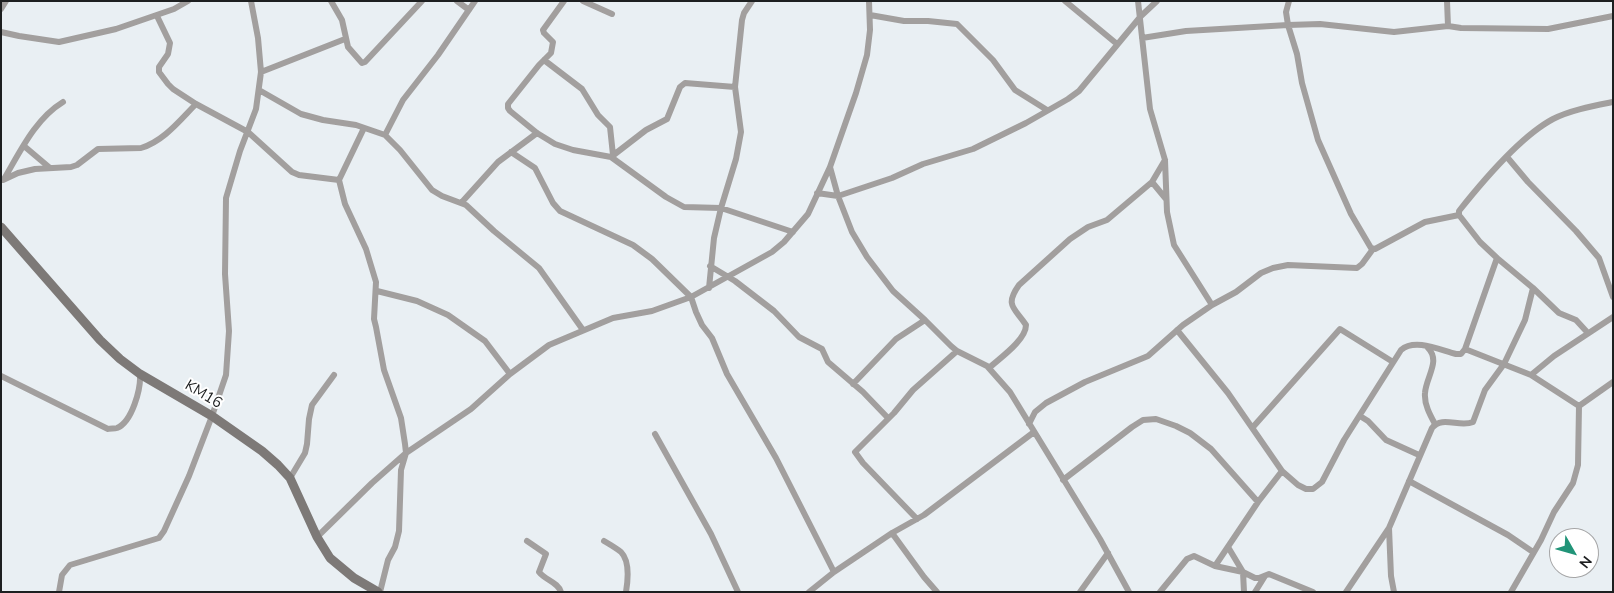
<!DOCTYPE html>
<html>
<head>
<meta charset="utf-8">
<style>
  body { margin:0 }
  #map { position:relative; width:1614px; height:593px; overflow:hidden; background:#e9eff3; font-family:"Nunito Sans",sans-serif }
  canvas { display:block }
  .frame { position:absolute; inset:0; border:2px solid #1d1f20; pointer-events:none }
  .north { position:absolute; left:1549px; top:528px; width:50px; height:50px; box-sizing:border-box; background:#fff; border:1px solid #a5a5a6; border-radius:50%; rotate:128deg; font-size:14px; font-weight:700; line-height:20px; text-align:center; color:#1d1f20 }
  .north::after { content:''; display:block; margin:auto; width:18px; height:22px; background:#219478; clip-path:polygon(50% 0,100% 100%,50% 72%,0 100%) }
</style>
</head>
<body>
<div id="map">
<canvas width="1614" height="593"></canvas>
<div class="frame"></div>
<div class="north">N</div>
</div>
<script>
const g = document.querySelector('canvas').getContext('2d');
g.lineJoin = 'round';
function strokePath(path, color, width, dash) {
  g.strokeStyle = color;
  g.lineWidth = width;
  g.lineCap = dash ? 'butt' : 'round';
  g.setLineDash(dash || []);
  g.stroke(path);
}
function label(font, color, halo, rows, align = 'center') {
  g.font = font + ' "Nunito Sans",sans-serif';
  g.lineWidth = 4;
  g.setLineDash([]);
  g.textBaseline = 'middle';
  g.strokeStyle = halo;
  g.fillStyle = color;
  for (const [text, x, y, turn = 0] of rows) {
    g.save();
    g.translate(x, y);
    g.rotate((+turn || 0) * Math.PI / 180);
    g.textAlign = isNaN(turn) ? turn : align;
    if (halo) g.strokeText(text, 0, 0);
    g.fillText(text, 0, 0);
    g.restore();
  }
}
strokePath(new Path2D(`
  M331 1 342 20 348 47 362 63 365 62 422 1
  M457 1 469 10
  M564 1 543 30 544 33 553 42 551 53 539 65 508 104V108L510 111 537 133 555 144 573 150 611 157 666 197 684 207 721 208 793 232
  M583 1 612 14
  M1065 1 1117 44
  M1138 1 1150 109 1165 160 1167 212 1174 245 1212 305
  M1289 1 1286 12 1288 25 1297 54 1302 83 1318 140 1351 214 1371 248 1375 249 1425 222 1459 215
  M1447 1 1448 26
  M1 9 6 1
  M870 15 904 21H928L957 24 993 60 1015 90 1047 110
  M157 16 170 43 168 54 159 67V72L168 84 173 89 196 104 248 132 292 172 299 175 339 180
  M1 32 19 36 59 42 116 29 174 9 188 1
  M1142 38 1186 31 1288 25 1320 24 1394 32 1448 26 1461 28 1548 29 1613 16
  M544 60 582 89 598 115 610 127 613 155
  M261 72 345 39
  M259 90 301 114 323 120 356 125 385 135 400 150 432 190 442 196 466 205 494 231 539 268 583 330
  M364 128 339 180 345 204 366 249 376 282 374 319 376 327 384 370 401 418 405 444 406 453 401 470 399 531 395 547 388 560 380 592
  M385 135 403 100 438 55 475 1
  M24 146 50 168
  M511 152 535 168 553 203 560 211 633 245 652 259 691 297 696 312 702 325 712 338 727 374 776 458 834 572
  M611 157 646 130 667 119 680 87 685 83 735 87
  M1507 157 1528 182 1576 231 1599 258 1613 297
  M830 167 838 196 852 232 867 257 893 291 925 320 951 346 957 351 987 366 1010 392 1100 539 1129 592
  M4 179C20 152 35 119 63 102
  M3 180 18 173 35 169 71 167 77 165 98 149 141 148C164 141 180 120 196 104
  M1152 182 1166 199
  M817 193 838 196 892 178 923 164 973 149 1026 123 1068 99 1079 91 1141 16 1157 1
  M462 202 498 162 537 133
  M1459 215V211C1482 182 1521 136 1553 119 1571 110 1593 106 1613 102
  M710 266 735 281 774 311 799 337 822 349 828 362 863 392 888 418
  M709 288 714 238 721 208 736 159 741 132 735 87 742 20 744 13 752 1
  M1533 288 1559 313 1576 320 1587 332
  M377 291 417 301 448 315 485 341 510 374
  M1177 330 1228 393 1282 471 1298 485 1306 489H1313L1322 482 1344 440 1401 350C1415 338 1440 350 1456 354H1461L1465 349 1497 258 1480 242 1459 215
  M1428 348C1441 361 1426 377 1425 393 1424 404 1430 415 1435 424
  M1465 349 1531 375 1554 356 1613 317
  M989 368C1000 358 1026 340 1026 325 1015 308 1004 306 1019 285L1070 239 1088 227 1107 220 1152 182 1165 160
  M1531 375 1579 406
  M1 376 108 429C111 428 114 429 117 428 132 422 141 389 140 374
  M853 384 896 339 925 320
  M1360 416 1368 421 1386 440 1419 455
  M1029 424 1035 412 1046 403 1085 382 1148 356 1183 325 1212 305 1236 292 1261 273 1273 268 1288 265 1357 268 1362 264 1373 249
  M1253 427 1340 329 1393 362
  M655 434 711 534 738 592
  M290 478 305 453 307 444 309 419 312 405 334 375
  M1063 480 1132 427 1143 420 1156 419 1176 426 1190 433 1211 449 1258 502
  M1409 481 1508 535 1533 552
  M917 519 863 463 855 452 894 413 913 390 957 351
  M1389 528 1391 576 1394 592
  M892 533 924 577 937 592
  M317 537 372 483 406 453 471 409 510 374 549 345 613 318 652 311 691 297 772 252 784 242 808 214 830 167 856 93 867 55 870 30 869 1
  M527 541 546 554 539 572C545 580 558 582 561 592
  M604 541C609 544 616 548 621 552 630 561 628 580 626 592
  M1228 547 1243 572 1244 592
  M1215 566 1243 572 1255 578H1259L1269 574 1313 592
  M59 592 62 575 70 565 159 538 164 531 189 476 212 416 226 375 229 331 225 274 226 198 240 151 256 109 261 72 258 38 251 1
  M809 592 834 572 892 533 924 515 1034 432
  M1080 592 1108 553
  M1160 592 1187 559 1194 556 1215 566 1258 502 1282 471
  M1255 592 1265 576
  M1346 592 1389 528 1432 428C1442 415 1460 428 1473 422L1485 390 1504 364 1525 320 1533 288 1497 258
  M1511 592 1541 540 1554 512 1573 483 1578 465 1579 406 1613 382`), '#a29f9e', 6);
strokePath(new Path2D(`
  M1 227 100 340 120 359 140 374 212 416 262 451 278 465 290 478 317 537 330 558 354 578 378 592`), '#7d7977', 9);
label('15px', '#1d1f20', '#fff', [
  ["KM16",203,395,31]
]);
</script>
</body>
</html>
